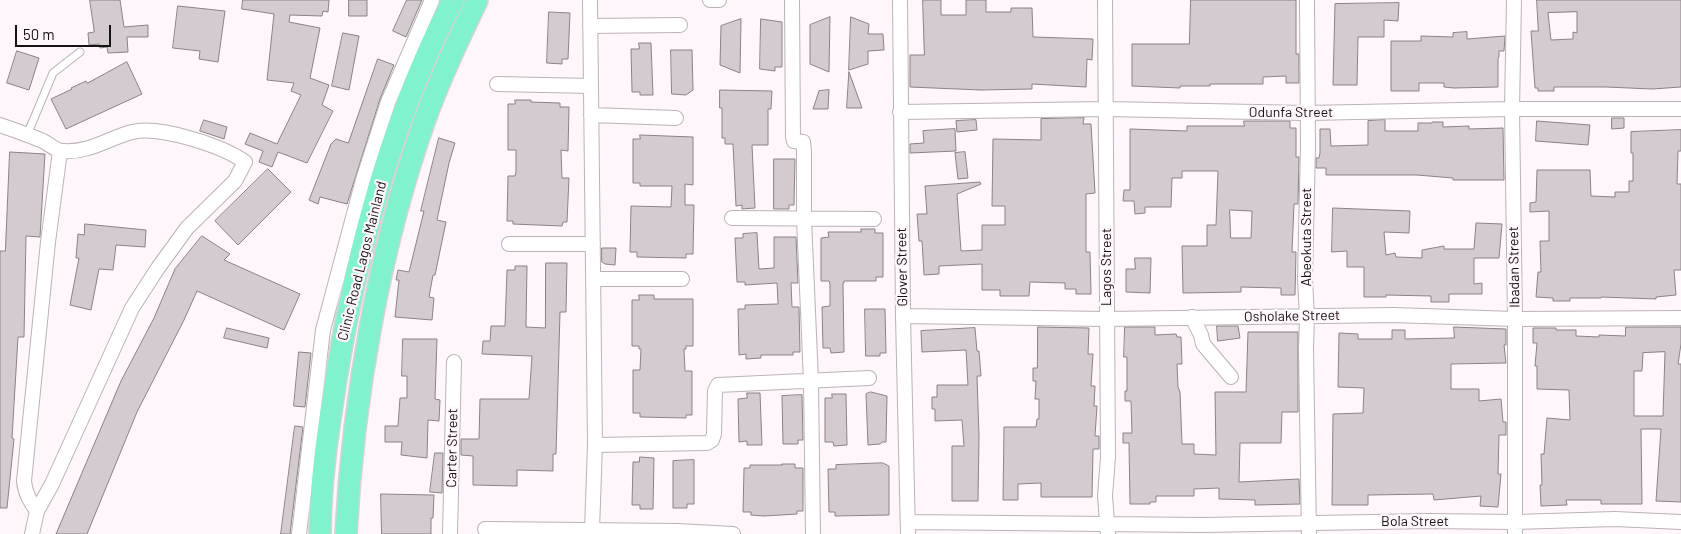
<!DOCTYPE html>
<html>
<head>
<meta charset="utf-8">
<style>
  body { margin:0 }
  #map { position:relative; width:1681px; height:534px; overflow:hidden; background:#fff6fc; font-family:Barlow,sans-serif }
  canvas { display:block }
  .scale { position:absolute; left:15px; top:25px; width:96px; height:22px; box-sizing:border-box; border:2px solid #151214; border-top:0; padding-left:6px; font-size:15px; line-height:18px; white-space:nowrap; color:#151214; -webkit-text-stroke:4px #fff6fc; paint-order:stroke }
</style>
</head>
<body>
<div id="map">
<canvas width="1681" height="534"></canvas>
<div class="scale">50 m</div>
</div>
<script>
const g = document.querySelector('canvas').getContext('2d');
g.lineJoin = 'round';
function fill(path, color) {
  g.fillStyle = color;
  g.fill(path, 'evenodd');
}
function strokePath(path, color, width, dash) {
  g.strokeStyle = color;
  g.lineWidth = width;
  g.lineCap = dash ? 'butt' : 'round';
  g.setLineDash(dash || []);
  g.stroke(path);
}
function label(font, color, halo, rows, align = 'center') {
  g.font = font + ' Barlow,sans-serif';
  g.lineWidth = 4.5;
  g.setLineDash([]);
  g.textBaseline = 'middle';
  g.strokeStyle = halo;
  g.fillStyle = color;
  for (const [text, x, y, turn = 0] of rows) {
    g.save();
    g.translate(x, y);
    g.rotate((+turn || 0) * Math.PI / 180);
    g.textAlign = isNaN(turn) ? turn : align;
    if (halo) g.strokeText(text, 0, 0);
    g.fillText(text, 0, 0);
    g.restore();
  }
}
const building = new Path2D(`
  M90 0H120L124 27 148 25V37H127L128 52 108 53 107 47 100 48 99 44 89 45 88 33 94 32Z
  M243 0H329L328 12 323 11 322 16 290 15 289 22 320 28 310 78 329 85 322 105 333 111 307 163 278 152 272 167 259 162 263 151 245 144 250 133 277 144 301 95 291 91 294 83 267 80 274 14 242 9Z
  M349 0H367V16H349Z
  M407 0H422L406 37 393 31Z
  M923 0H941V15H966V0H986V12H1011V8H1032L1033 37 1093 39 1092 60 1087 59 1086 87 1032 84V89L981 90 910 87V55H924Z
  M1191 0H1296V54H1299V83H1286V76L1263 77V84H1210V86H1180V88L1132 86V44H1189Z
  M1537 0H1681V87L1652 89 1606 87H1554V91H1538V88H1535L1531 31H1538ZM1577 12V33L1573 32V39L1551 40 1548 13Z
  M1399 3 1398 21 1384 20V37H1358L1357 85H1333L1335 4Z
  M178 6 225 11 218 62 199 59 200 51 173 48Z
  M549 12 570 13 568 59H562V64L547 63Z
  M830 17 829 72 810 64V25Z
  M851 17 869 24 868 34H883L884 50 868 51V64L849 70Z
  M741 19 740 73 720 65 721 26Z
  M761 19 782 22V67H775V71L760 69Z
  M1467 32V39L1505 36 1504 51H1499V57L1498 58V87L1454 88 1444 87V83H1419V91H1391V41H1421V36L1453 37V33Z
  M343 33 359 36 349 90 332 86Z
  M639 43H651L653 95H640V92H632L631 49H639Z
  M671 50H692L693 90 686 95 672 94Z
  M17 51 39 58 29 90 7 83Z
  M378 59 394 65 380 99 347 204 320 197 318 204 309 200 331 144 336 139 348 143Z
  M127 62 142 94 66 129 51 99 72 89 71 88 86 81 87 83Z
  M849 72 862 108H847Z
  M720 90 772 91 771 109H768V145H752L755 208 742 209V205L736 206 733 144H725V138H722V108H720Z
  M829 90 828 109H813L819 91Z
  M515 100H531V102L560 103V107H569L568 151 561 150 562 178H569L567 222H563L562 226 513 224V221H507L508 176H515L516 172V150H508V104H515Z
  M1084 118 1083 124H1091L1095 193 1086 194V252H1090L1091 294H1076V289H1065V283L1030 282 1029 296H1000V290H982V264L939 266V274L924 275 922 241H919L917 214H927L925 186 980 182 981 184 957 194 961 251 982 250V225H1005V206H992L993 139 1041 140V119Z
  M1612 118H1624V128L1612 129Z
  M204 120 227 127 224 139 200 131Z
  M976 120 977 130 957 132 956 121Z
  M1385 120V131H1418V123H1432V122H1443V127L1469 126V129L1503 128 1504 180H1453V178L1417 175H1326V168H1316V158H1319L1320 153V129H1330L1331 146 1368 145V121Z
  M1244 121H1290V128H1296V157H1299L1298 204H1294L1292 252H1296L1295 295H1281V288L1241 287V292L1183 293 1182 246H1207V225H1216L1218 171H1182V178H1172L1171 207H1145V213L1135 214 1134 201H1123L1124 190H1130V129L1187 131V126H1244ZM1230 210 1252 211 1251 238H1231Z
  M1537 121 1590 125 1588 145 1536 141Z
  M955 129 956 151 910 153V144L924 143 923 131Z
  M1681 130V151H1678L1677 184H1681V270H1674L1676 295 1656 297V299L1601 297V298H1570V301H1553V298L1536 297 1538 272H1541L1540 241H1549V211L1530 212V203L1536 202 1537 170H1590L1591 196 1615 197V192H1629V181H1633V153H1631V132Z
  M640 135 693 137V185L685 184V205H694L693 254H686V258L637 257V252H630L631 206 671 207 672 186H640V183H633V139H640Z
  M439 138 455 143 449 163 437 220 446 222 435 275H433L429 297 434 298 432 320 395 317 399 280H396L398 270 409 272 424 211H421Z
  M10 152 45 154 40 237 26 236 24 337H18L12 438 14 439 7 508H0V251H5Z
  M965 152 968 178 958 179 955 153Z
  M774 159H795L794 205H789V209H774Z
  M268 169 291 192 238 245 215 221Z
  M1333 208 1410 211 1409 233 1384 232 1386 255 1395 253 1396 257 1422 258V250L1444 246V249H1474L1476 223 1502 224 1499 258H1474V284L1482 283V294H1449V302H1431V296L1386 295V297H1364V267H1347V251L1332 252Z
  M85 224 146 230 145 247 116 245 113 270 99 269 91 310 70 305 79 258H76L78 234 84 235Z
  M861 229H875V233H883V277H876V281H844V283H843L844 352 831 353 830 348H823L822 307 830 306V284L829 281H821V238L829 237 828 232H861Z
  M757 233 759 269 774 268V237H796L798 283H791L792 307H799L800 352H793V355H761V358L746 359V354L739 355 738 309H745V305L778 304 777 283 745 285V282H737L735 238H743V234Z
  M202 236 230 254 224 260 300 294 284 330 197 291 184 320 137 412 87 534H56L121 381 154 318 175 269Z
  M602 248H616L615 265 605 264 602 262Z
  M1135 258H1151L1150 293 1126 292V269H1135Z
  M546 263H567L566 312H560L556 454H553V471L517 470V486L473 485V456L461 455V439H479L480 399H529L532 356 482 354 483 341H490L491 326H505L507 270H515V266H527L526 327 545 328Z
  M639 295H654V299H693V346H686V349H684L685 371H692V415H686V418L640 417V413H633V370H640L641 349H639V346H632V300H639Z
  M865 309H885L886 353H880V356H866Z
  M1217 326H1238L1240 338 1218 341Z
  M1038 327 1089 328 1088 354H1093L1091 386H1095L1094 406H1097L1095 436H1099V449H1093L1092 497H1041V483L1018 484V500H1003L1004 427H1036L1037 419H1039V399H1035L1036 381H1033V368H1037Z
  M1125 327H1155V335L1176 334 1177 337H1181L1182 364H1177L1178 387 1180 392 1182 444H1194V454L1216 455 1215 392H1246L1248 332H1298V412H1282L1281 443H1240L1239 482 1299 479 1300 504 1255 505V500L1219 499V488L1194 489V496H1156V502H1150V504H1130L1129 443H1123V433H1132L1131 401H1125V391H1127V357H1124Z
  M1454 327 1506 329V345H1504L1506 363 1451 364V389H1479V401L1501 399 1503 422H1506V435H1499L1498 474H1501L1498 507 1480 506 1481 496 1434 500 1433 494 1368 495V505H1332L1333 414 1363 413 1364 388 1338 387 1339 333 1358 334V339H1392V330H1405V339L1454 338Z
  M1626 327H1681V344L1678 364H1681V502L1656 501 1661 429H1641L1642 504H1601V500H1566L1567 505 1541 506 1540 485H1542L1541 454H1544L1547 418 1570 420 1569 390 1537 389V366H1535L1537 343H1533V328H1556V330H1576V336L1599 337V335L1625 336ZM1665 352 1663 416H1634V371H1642L1643 353Z
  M227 328 269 338 267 348 224 338Z
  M975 328 977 351H979L981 376H977L979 436 978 501H952V446H964L962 420 935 421V409H932V397H937V385H968L966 350 922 352 921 331Z
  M403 339H437L435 399 440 400 439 421 428 420 427 458 401 455 402 442H385V426H398L400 398H407V376H402Z
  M299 352 311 353 305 407 294 406Z
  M871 392 887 396 886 442H882L880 444 868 445 866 394Z
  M747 393H760L762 445H747V441L739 442 738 399 747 398Z
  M832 394H846L847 445 834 446 833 442H825V398H832Z
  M802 395 803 440H798V444H783L782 396Z
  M295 426 303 427 290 534H281Z
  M435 453H443L442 493 430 492Z
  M640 457 654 458 653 509H640V505H632L633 462H639Z
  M694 460V504H687V508H673V461Z
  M883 463 889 466V515L835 516V512H829L828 469H836V465Z
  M782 464H795V468H803V511H797V514L764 516 751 515V512H743L744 468H750V465H782Z
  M381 494 434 495 433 518H431V534H382Z`);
fill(building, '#d3cbd0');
strokePath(building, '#8a8287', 1);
const service = new Path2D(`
  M27 135 53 73 80 52`);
const minor = new Path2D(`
  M590 0 595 445 592 530
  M710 0H719
  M792 0 793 137 794 141 803 142 804 151V219L811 381 813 534
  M900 0 903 316 908 534
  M1105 0 1108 457 1105 496 1108 534
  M1307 0 1308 145 1305 280 1307 316 1306 349 1309 534
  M1514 0 1512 109 1515 319V534
  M590 26 680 25
  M497 84 591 86
  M900 112 1106 109 1306 113 1512 109H1681
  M591 115 676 118
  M0 125C14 130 29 135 43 141 49 144 56 151 63 151 89 153 109 138 132 132 159 125 223 146 245 162L235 181 187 228 158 268 132 308 52 484 37 511 32 534
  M732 218 874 219
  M509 244H593
  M593 279H682
  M903 316 1106 319 1393 315 1515 319 1681 318
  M1192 317 1201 335 1203 344 1231 377
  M595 445 707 443 712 440 714 434 715 391 718 385 869 378
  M37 511C30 501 25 493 24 481L48 242 60 151
  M908 522 1202 525 1428 521 1514 522 1615 519 1681 522
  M485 529 677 531 733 534
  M299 534 323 330 363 180 388 102 432 0
  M450 534 454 362`);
const primary = new Path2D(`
  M320 534C320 482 328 430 336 379 357 249 392 118 453 0
  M346 534C353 398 379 250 424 122 439 80 458 40 477 0`);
strokePath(service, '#bab2b7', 9);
strokePath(minor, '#bab2b7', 16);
strokePath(primary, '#d5d4d5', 24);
strokePath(service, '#fff', 7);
strokePath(minor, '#fff', 14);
strokePath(primary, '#82f1cd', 21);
label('14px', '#151214', '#fff6fc', [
  ["Odunfa Street",1291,112],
  ["Abeokuta Street",1306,237,-90],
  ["Clinic Road Lagos Mainland",362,261,-76],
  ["Glover Street",902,267,-91],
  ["Lagos Street",1106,267,-90],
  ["Ibadan Street",1514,267,-91],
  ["Osholake Street",1292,316,-1],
  ["Carter Street",452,448,-89],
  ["Bola Street",1415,521]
]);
</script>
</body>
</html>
